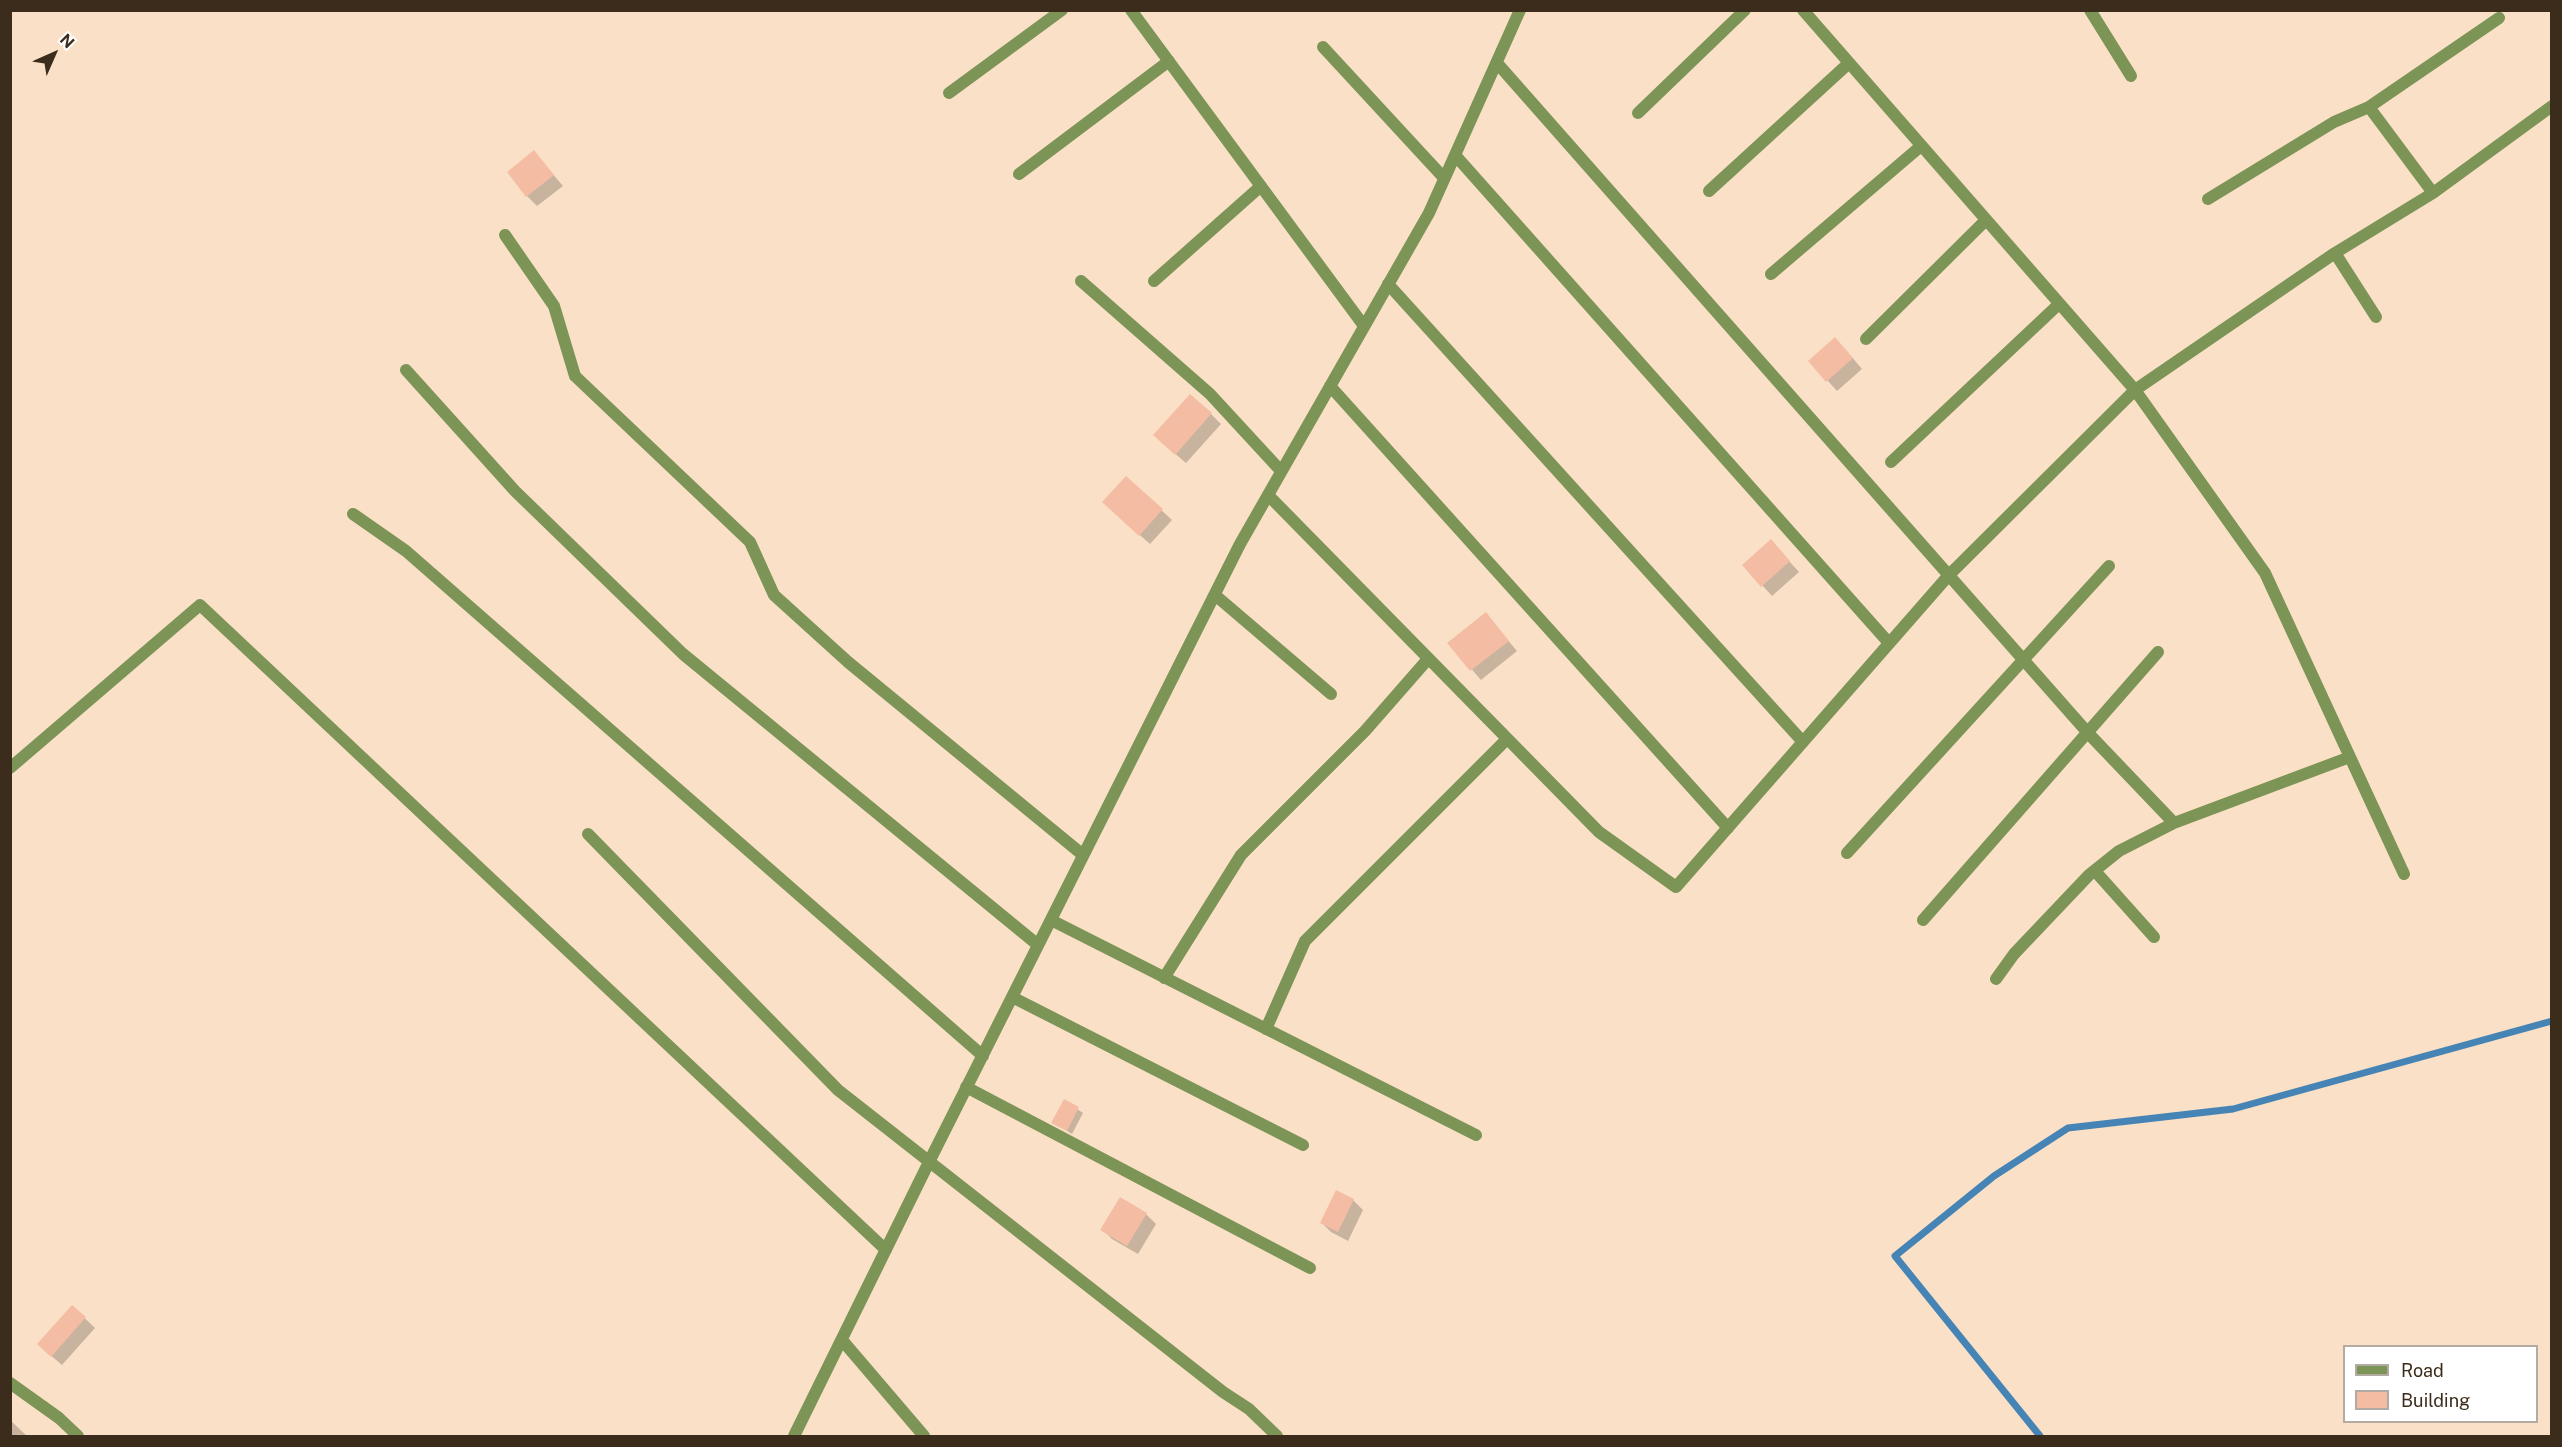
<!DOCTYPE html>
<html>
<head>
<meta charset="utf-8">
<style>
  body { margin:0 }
  #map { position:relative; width:2562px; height:1447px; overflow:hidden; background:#fae0c7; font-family:"Public Sans",sans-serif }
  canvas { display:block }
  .frame { position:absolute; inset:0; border:12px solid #3c2c1b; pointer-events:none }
  .legend { position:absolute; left:2343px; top:1345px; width:195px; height:78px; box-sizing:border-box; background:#fff; border:2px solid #b1aba4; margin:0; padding:8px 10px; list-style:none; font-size:18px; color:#3c2c1b }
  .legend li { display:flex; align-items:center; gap:12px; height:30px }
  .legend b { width:30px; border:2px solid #b1aba4 }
  .north { position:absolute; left:24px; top:24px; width:60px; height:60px; -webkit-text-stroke:4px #fff; paint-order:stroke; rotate:45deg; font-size:16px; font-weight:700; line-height:24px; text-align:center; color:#3c2c1b }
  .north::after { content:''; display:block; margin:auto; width:21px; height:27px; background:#3c2c1b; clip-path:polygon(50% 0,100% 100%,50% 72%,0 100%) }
</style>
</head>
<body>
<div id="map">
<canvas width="2562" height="1447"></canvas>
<div class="frame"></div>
<ul class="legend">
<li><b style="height:8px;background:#7c9455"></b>Road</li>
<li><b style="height:16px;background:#f4bda3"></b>Building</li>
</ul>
<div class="north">N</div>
</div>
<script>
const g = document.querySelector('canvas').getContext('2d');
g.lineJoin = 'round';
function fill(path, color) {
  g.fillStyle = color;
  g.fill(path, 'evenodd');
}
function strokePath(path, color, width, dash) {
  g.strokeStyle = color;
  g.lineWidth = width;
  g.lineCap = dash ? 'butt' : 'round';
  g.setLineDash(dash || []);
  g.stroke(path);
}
fill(new Path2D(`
  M534 152 563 186 537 206 527 196Z
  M1845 349 1862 369 1837 391 1810 361Z
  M1211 414 1221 424 1186 463 1165 445Z
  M1127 478 1172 520 1150 544 1114 512Z
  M1780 551 1799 572 1772 596 1744 565Z
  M1486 614 1517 651 1481 680 1449 643Z
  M1065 1101 1083 1113 1072 1134 1053 1122Z
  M1353 1200 1363 1210 1348 1241 1331 1232 1321 1222Z
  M1146 1214 1156 1224 1138 1254 1112 1239 1102 1229Z
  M73 1307 95 1328 62 1365 49 1354Z
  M10 1420 27 1436H10Z`), '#0003');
strokePath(new Path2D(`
  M2040 1436 1895 1256 1994 1176 2068 1128 2233 1109 2552 1021`), '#4584b4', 7);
fill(new Path2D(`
  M534 150 554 175 526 197 507 172Z
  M1835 337 1853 358 1826 382 1808 361Z
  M1190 394 1212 413 1175 455 1153 435Z
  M1126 476 1163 509 1139 536 1102 502Z
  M1771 539 1790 561 1761 587 1742 565Z
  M1486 612 1509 641 1470 671 1447 643Z
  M1064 1099 1079 1107 1067 1131 1051 1123Z
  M1336 1190 1354 1199 1338 1232 1320 1223Z
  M1120 1197 1147 1213 1127 1246 1100 1230Z
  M72 1305 86 1317 51 1357 37 1344Z`), '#f4bda3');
strokePath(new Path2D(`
  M1131 10 1364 326
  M1803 10 2135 390 2265 573 2404 874
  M2090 10 2131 76
  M1323 47 1444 178
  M1497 63 2088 733 2174 823
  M949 93 1062 10
  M2369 107 2433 193
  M1638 113 1745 10
  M1455 155 1889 643
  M1019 174 1169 61
  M1709 191 1849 63
  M2208 199 2334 122 2369 107 2499 18
  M505 235 554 306 575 376 750 542 774 595 848 662 1083 855
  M2335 253 2376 317
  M1771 274 1921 146
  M1081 281 1210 394 1281 471
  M1154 281 1261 186
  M1388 284 1803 742
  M1866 339 1986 220
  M406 370 515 491 683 654 1038 945
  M1330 386 1728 828
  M1891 462 2059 304
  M1268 495 1599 832 1676 887 1949 575 2135 390 2335 253 2433 193 2552 106
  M353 514 406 551 983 1056
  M1215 595 1331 694
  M10 768 200 605 886 1250
  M588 834 838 1090 1223 1392 1249 1409 1277 1436
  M1847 853 2109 566
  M2095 871 2154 937
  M1051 920 1476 1135
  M1923 920 2158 652
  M1164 978 1241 855 1365 731 1428 659
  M1996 979 2014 954 2089 875 2119 851 2174 823 2350 757
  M1012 997 1303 1145
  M1266 1029 1305 941 1507 739
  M966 1087 1310 1268
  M842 1340 924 1436
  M10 1383 59 1418 78 1436
  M794 1436 930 1160 1240 544 1429 213 1520 10`), '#7c9455', 12);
</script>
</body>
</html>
